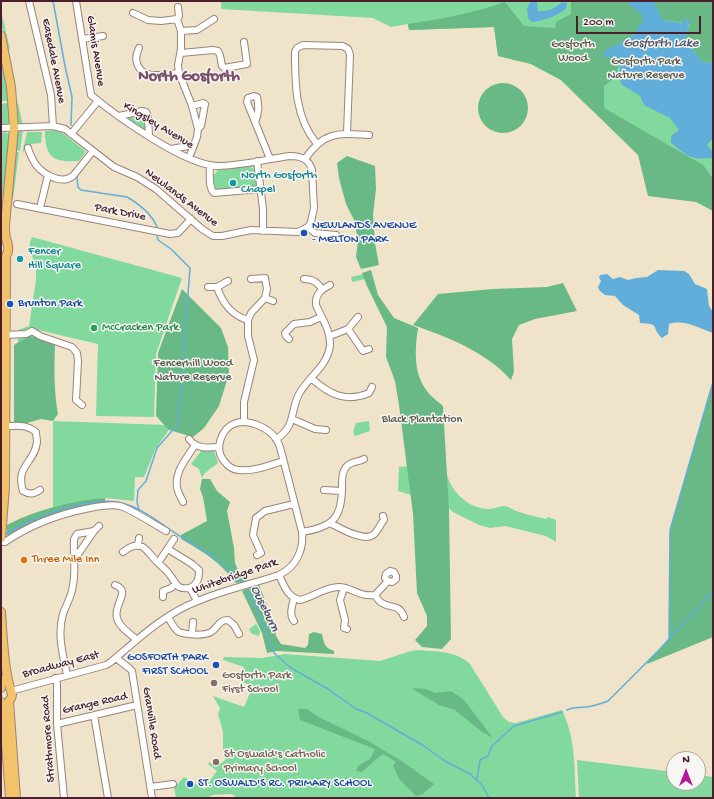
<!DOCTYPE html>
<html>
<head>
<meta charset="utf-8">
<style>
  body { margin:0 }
  #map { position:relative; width:714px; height:799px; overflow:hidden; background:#efe4c9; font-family:"Gochi Hand",sans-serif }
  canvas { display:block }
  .frame { position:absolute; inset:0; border:2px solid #4a1f2b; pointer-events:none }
  .north { position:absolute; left:666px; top:751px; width:40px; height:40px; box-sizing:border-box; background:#f6f6f2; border:1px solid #b1a0a2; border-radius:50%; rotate:0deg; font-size:11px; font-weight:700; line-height:16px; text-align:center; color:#4a1f2b }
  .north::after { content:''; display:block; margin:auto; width:14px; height:18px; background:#b5179e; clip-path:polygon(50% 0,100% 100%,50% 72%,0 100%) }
  .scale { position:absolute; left:576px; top:16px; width:125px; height:18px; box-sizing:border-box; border:2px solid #4a1f2b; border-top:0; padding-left:5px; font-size:12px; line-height:14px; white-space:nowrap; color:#4a1f2b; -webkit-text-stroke:3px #f6f6f2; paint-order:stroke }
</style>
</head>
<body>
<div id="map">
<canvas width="714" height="799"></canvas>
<div class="frame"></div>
<div class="north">N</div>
<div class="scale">200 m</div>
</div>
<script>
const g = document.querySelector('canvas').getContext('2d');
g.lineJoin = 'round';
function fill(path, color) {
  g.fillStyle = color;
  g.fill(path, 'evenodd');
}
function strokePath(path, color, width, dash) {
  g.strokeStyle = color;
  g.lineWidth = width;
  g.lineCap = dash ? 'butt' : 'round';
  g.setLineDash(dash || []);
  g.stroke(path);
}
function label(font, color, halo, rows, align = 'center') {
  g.font = font + ' "Gochi Hand",sans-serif';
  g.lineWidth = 3;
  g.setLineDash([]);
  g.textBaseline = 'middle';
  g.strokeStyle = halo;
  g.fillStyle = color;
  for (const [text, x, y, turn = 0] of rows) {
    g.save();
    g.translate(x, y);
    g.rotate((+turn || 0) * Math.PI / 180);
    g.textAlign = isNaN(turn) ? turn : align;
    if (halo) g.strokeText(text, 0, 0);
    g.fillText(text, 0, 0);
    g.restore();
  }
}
fill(new Path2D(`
  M221 1H713V211L583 102 561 80 531 64 498 56 494 27 409 30 408 24 391 27 373 18 221 9Z
  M1 11 10 49 8 50 1 23Z
  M1 44 10 98 6 101H1Z
  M16 101 18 103 23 126 17 123Z
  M10 102V123L4 125 1 124V104Z
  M143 114 145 115 147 128 144 130 126 118 129 116Z
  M20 130H23L20 151 16 150 17 134Z
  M59 130 85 151V153L79 161C53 163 45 157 45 131Z
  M5 132 10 135 6 199 1 198V133Z
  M27 132H42L41 143 31 144 32 147 27 145 22 154Z
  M16 152H19L13 199H11Z
  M249 165 256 171 258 187 220 192C213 188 214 183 213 176L218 170Z
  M32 237 182 278 156 354 154 417 96 416 98 344 38 330 18 343V330L29 326 36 280V265L30 251V242Z
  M364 274 365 279 352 282 351 277Z
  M53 421 166 425 170 428 156 448 144 477H135L134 501 105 498 53 507Z
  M369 421 370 431 355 436 353 432 356 423Z
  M201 451H214L218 463 205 473 202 478 199 469 191 464Z
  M421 465 446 469C448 490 469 510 490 509 496 509 502 504 508 507 511 508 513 510 516 511 526 514 536 517 546 519L548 517 556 520V542L546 536 505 526 490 528 479 525 453 512 448 507V500L414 496 398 491 399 467Z
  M256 624 260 631 259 636 252 634 249 629Z
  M418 650C435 652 456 650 470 664L503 717 509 722 516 723 562 710C576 740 574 765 576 798H237L232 794 213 795 207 798H176L174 788 184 777 204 789 217 771 208 764 209 762 212 764 222 763 225 760 226 757 223 752V732L218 714 220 708 213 696 244 707 253 686 239 681 244 667 223 660 224 657 262 658 285 654 380 661 411 651Z
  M577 760 674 772V783H698V775L713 777V798H579Z`), '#81d99e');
fill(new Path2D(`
  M571 1H627L628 3 642 14 643 21 631 38 604 51 619 61 617 76 604 86V108L703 165 713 179V211L696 202 648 196 638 155 561 80 531 64 498 56 494 27 409 30 408 24C441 19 473 13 505 2L524 26 555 28 556 22 571 14Z
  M653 1H713V63L703 62 685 39 690 23 663 20Z
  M478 108a25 25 0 1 1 50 0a25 25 0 1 1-50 0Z
  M347 156 375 166 376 189 373 215 375 243 379 265 361 269 356 257 358 240 354 220 346 204 339 178 337 163Z
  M371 270 378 295 394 318 418 328C415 349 413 373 427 391 431 397 438 401 443 406L449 510 451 639 442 649 422 647 415 640 427 626V616L417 593 413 514 399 405 395 381 386 357 387 327 367 286 362 273Z
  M563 283 577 311 535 319 519 325 512 339 514 372 511 380C486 352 448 337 413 325L438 294 493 289 547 287Z
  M182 289 221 328 228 347 229 374 219 406 204 428 193 437 169 430 156 416 158 353Z
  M29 336 37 337 55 345C54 369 54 391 58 414L53 421 41 419 27 423H14V345Z
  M713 382V637L647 664 648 661 669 639 670 530Z
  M202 479H210L217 491 230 502 227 511 234 548 235 563 238 570 248 581 236 583C219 561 205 553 181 539V535L207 521 203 497 200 489Z
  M105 498V504L67 511 44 518 7 538V525C38 509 71 501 105 498Z
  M259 585 275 625 276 636 281 644 305 648 308 645 309 634 314 632 322 634C324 644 325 648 334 651V654L277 651 267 653 262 633 242 591Z
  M411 688 426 689 435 693 451 691 464 700 493 738 482 732 455 710 439 705Z
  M298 709H307L317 716 370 742 403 762 434 784 423 794 416 796 400 780 393 766 396 762 383 754 375 760 362 772 356 771 358 766 370 759 375 749 300 720Z`), '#68b985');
fill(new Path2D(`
  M531 1H537L538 11C548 12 554 9 562 2L567 3 566 9C554 17 546 20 532 22L528 18 527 8Z
  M627 1H653L663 20 681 23 686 19 690 20 685 40 703 62 713 63V138L707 145 713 152 712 158C689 160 688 156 671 143V136L679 130 670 118 644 105 640 96 621 84 619 61 613 57 608 58 603 56 604 51 631 38 643 21 641 14 628 3Z
  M658 270 684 271 689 274 695 284 707 289 709 306 713 312V333C699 328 684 319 669 324L668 334 662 338C650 327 662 324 640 323L639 315 623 305 615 296 605 295 599 290 598 287 601 281 599 278 600 275 607 274 613 279 620 277 628 280 636 278 647 277Z`), '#61aeda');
strokePath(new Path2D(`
  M53 1 65 66 72 97 71 125
  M77 177 78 187 81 190 127 197C138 203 152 214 157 227
  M139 510 137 502 138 490 146 481 157 448 178 424 190 268 171 249 158 240 157 236
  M4 535C12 531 20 526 28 522 53 511 98 495 125 504 146 510 164 527 183 538 205 551 227 564 243 584
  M245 588 253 600 274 653 291 668 328 689 356 709 367 713 424 746 445 761 470 774 482 785 489 798
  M669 639 670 530 713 382
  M567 710C573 707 579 708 586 707 594 706 600 704 608 701L659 650 713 591
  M477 779 480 760 488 756 492 746 514 726 562 712`), '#61aeda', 1.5);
const minor = new Path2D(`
  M29 1 51 95 53 126
  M178 7 179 16 177 19 181 31V49L178 65 179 73 192 106 198 129 197 137 189 158
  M133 13 148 20 161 21 177 19
  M181 31 197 30 214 19
  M82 39 103 36
  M139 48C136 54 135 60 138 66 145 80 166 74 179 73
  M181 53 213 50 218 51 220 55 222 66 224 68 247 64 244 42
  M192 106 203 103 205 104 201 126 198 129
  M119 116 142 111 146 112 148 116 149 136
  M255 122C259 113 259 107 257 97L254 96 248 98 247 102 270 159
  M1 128 53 126 65 129 114 167 137 177 156 189 202 229 213 236H222L251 230 298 232 308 227 311 222 314 208 312 170C309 159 301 156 290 156 268 159 239 166 218 166 186 166 116 116 91 95L76 1
  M71 134 98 101
  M317 144C295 118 295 84 295 52L297 48 303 45 343 46 348 49 350 55 347 133
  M28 148C29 152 31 156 33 160 39 172 60 186 73 176L93 151
  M171 149 194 145
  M305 159C324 131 338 133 369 135
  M257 161 263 209V231
  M210 165C210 174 208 187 214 193L261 189
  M17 204 170 234 178 233 191 219
  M40 208 48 175
  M308 227 315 233 336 235
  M304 279C313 279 317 282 322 289
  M208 287H217L228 281
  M217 287C222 302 232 316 248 320
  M265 298 273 301
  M348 329 363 351 369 349
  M5 335 26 334 32 331 40 336 72 347 77 353 78 361 76 400 82 405
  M330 336 348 329 358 317
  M289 339 286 336 285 333 294 324 310 322 321 317
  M311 378C329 394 345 403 369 393L372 387
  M292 419 315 429 326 430
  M244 422V402L254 360 248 336V320L251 313 265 298 267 289 265 278 251 279
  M6 426C18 426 26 424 36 432 36 435 37 439 37 442 35 463 15 465 23 491 30 495 34 494 40 490
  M189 439C197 449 206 448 218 447
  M276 439C296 427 290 411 299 394 309 376 328 366 330 345 331 331 321 317 316 305 315 294 321 290 330 285
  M324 490 342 491
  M183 502C182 499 179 495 178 491 172 474 187 458 195 445
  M330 523C340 528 363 542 373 535 378 532 380 524 384 520L383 516
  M302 532C333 527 342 518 342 487 342 479 342 471 347 466 352 461 359 462 364 459
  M1 542H5C31 524 59 514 90 508 100 506 110 504 120 506 131 509 155 525 166 531
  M138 546 139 538
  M168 549 192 564 199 570C199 578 198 584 190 588
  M123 552C143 537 145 550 158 563 161 566 166 569 169 574 177 583 175 590 190 588L197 601
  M257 555 261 553 253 535 256 518 265 511 294 504
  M74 560 94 531
  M158 563 174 539
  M279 575C284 585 287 597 300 600 313 597 325 587 339 587 352 587 358 597 375 595L388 581 385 578 386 574 390 571 394 572 396 576V579L392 582 388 581
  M115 585C132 591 113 604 117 618 119 627 129 633 136 639
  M344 588 340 600 345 620 344 628 347 629
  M375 595C377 598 379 602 382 603 391 609 399 603 404 617
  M163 597V591L171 588 175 584
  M294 598C292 606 289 615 294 621
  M168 617C171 622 174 629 179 632 187 635 204 636 211 632 218 628 218 620 228 620L234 625 239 634
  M192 634 193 622
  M116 658 129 668 132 671 152 798
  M67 675C63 656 57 634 63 614 66 605 72 596 73 585 76 570 73 555 74 539L77 534 94 531 99 526
  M55 678 57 683V724L64 798
  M11 691 106 665 111 662C138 639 164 614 198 601 224 590 252 584 279 575 296 567 304 550 302 532L280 447C279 445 278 441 276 439 269 428 249 419 236 423 221 428 214 449 224 461 227 465 232 470 239 470 253 472 270 465 283 461
  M94 715 108 798
  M57 724 137 705
  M150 787 173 784`);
const major = new Path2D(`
  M1 36 11 87 14 128 5 225C5 229 5 234 6 238 8 245 10 250 6 256L5 487 1 538
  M1 612C3 636 3 661 9 684 10 690 15 695 9 701L16 798
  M1 679V688
  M1 702 4 716 10 798`);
strokePath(minor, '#9c827a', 8);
strokePath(major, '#9c827a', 10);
strokePath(minor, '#fff', 6);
strokePath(major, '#f2c36a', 8);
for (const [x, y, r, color] of [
  [233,183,4,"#0f9aa8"],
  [304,233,4,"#1a4fb4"],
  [20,259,4,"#0f9aa8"],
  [10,304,4,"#1a4fb4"],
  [94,328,4,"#2e9e5b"],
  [24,560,4,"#e8710a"],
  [216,665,4,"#1a4fb4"],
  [214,683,4,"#8d6e63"],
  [216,762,4,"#8d6e63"],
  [190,784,4,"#1a4fb4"]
]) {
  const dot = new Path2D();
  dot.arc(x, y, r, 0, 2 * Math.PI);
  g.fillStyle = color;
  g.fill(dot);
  strokePath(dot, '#f6f6f2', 1.5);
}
label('12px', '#5a574e', '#f6f6f2', [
  ["Gosforth",573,45],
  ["Wood",573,59],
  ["Gosforth Park",646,62],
  ["Nature Reserve",646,76],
  ["Fencerhill Wood",193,364],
  ["Nature Reserve",193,378],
  ["Black Plantation",422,420]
]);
label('12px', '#4a1f2b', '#f6f6f2', [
  ["Glamis Avenue",95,51,81],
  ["Easedale Avenue",53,61,79],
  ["Kingsley Avenue",158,126,31],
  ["Newlands Avenue",181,198,37],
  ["Park Drive",120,213,11],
  ["Whitebridge Park",235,577,-19],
  ["Broadway East",61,665,-15],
  ["Grange Road",95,704,-13],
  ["Granville Road",151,723,81],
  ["Strathmore Road",49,739,-94]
]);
label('12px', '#0d838f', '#f6f6f2', [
  ["North Gosforth",241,176],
  ["Chapel",241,190],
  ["Fencer",28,252],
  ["Hill Square",28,266]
], 'left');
label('12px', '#164399', '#f6f6f2', [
  ["NEWLANDS AVENUE",312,226],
  ["- MELTON PARK",312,240],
  ["Brunton Park",18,304],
  ["GOSFORTH PARK",208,658,"right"],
  ["FIRST SCHOOL",208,672,"right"],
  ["ST. OSWALD'S RC. PRIMARY SCHOOL",198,784]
], 'left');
label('12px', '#27864d', '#f6f6f2', [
  ["McCracken Park",102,328]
], 'left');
label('12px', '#c56008', '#f6f6f2', [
  ["Three Mile Inn",32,560]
], 'left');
label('12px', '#785e54', '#f6f6f2', [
  ["Gosforth Park",222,676],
  ["First School",222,690],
  ["St Oswald's Catholic",224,755],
  ["Primary School",224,769]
], 'left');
label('italic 13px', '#525168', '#f6f6f2', [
  ["Gosforth Lake",661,44],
  ["Ouseburn",264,609,64]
]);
label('bold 16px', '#794f69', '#f6f6f2', [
  ["North Gosforth",189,78]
]);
</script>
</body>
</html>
